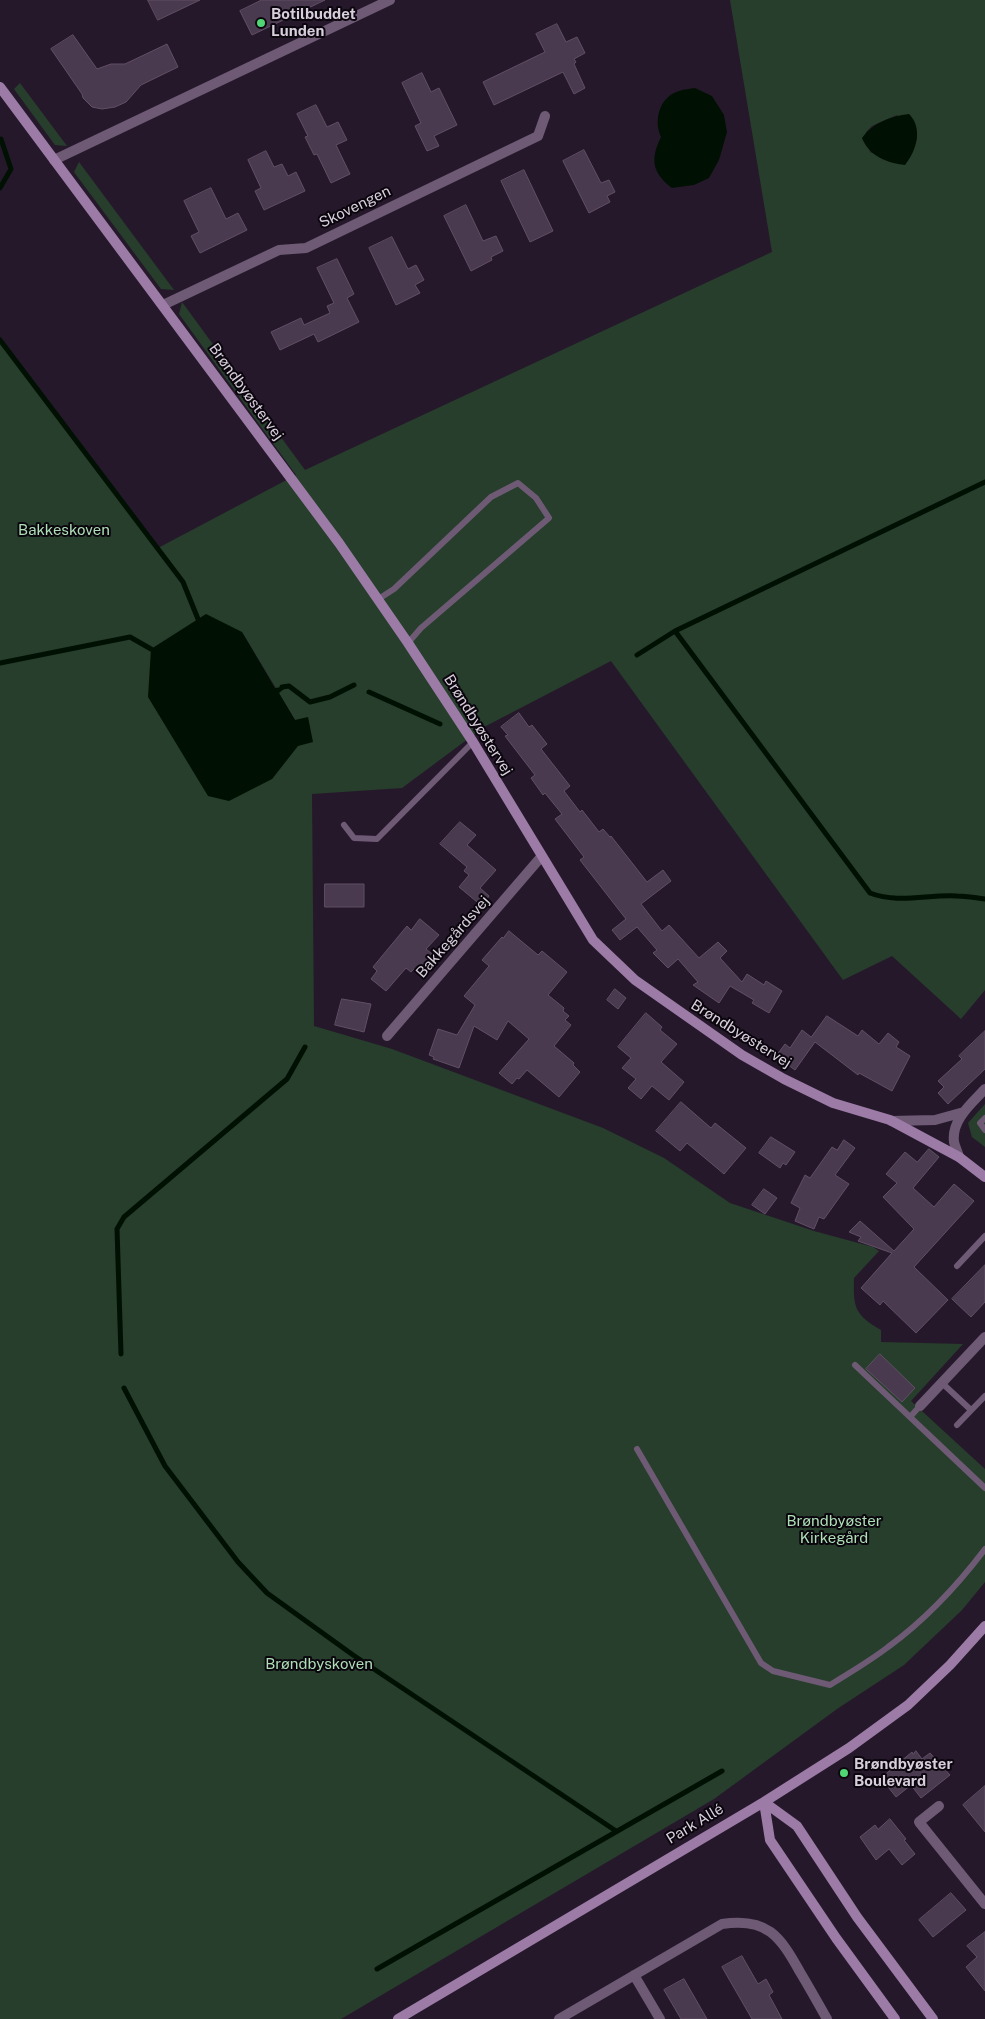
<!DOCTYPE html>
<html>
<head>
<meta charset="utf-8">
<style>
  body { margin:0 }
  canvas { display:block; background:#26182b }
</style>
</head>
<body>
<canvas width="985" height="2019"></canvas>
<script>
const g = document.querySelector('canvas').getContext('2d');
g.lineJoin = 'round';
function fill(path, color) {
  g.fillStyle = color;
  g.fill(path, 'evenodd');
}
function strokePath(path, color, width, dash) {
  g.strokeStyle = color;
  g.lineWidth = width;
  g.lineCap = dash ? 'butt' : 'round';
  g.setLineDash(dash || []);
  g.stroke(path);
}
function label(font, color, halo, rows, align = 'center') {
  g.font = font + ' "Public Sans",sans-serif';
  g.lineWidth = 4;
  g.setLineDash([]);
  g.textBaseline = 'middle';
  g.strokeStyle = halo;
  g.fillStyle = color;
  for (const [text, x, y, turn = 0] of rows) {
    g.save();
    g.translate(x, y);
    g.rotate((+turn || 0) * Math.PI / 180);
    g.textAlign = isNaN(turn) ? turn : align;
    if (halo) g.strokeText(text, 0, 0);
    g.fillText(text, 0, 0);
    g.restore();
  }
}
fill(new Path2D(`
  M730 0H985V990L961 1019 892 956 843 980 611 661 484 727 402 788 312 794 314 1026 392 1049 603 1128 664 1158 730 1203 814 1231 873 1247 879 1251 854 1278C853 1308 855 1315 881 1330V1342L963 1344 911 1401 985 1469V1582L962 1610 904 1665 837 1709 714 1799 341 2019H0V340L158 548 296 475 179 314 182 302 305 470 772 252ZM897 115 917 138 913 148 877 155 870 152 866 132 872 126ZM242 632 295 720 298 745 272 779Z
  M20 83 67 146 55 145 14 89Z
  M79 162 174 290 161 289 74 172Z
  M985 1104V1147L972 1137 968 1123Z`), '#263e2b');
fill(new Path2D(`
  M695 88 712 96 724 115 727 132 719 160 709 178 694 185 672 188C652 173 650 159 661 137 653 120 660 96 679 91 684 89 690 89 695 88Z
  M909 114C923 128 917 150 905 165 887 163 869 156 862 138 872 123 891 116 909 114Z
  M206 614 242 632 275 688 282 687 284 689 279 693 295 720 308 717 313 742 298 746 272 779 229 801 208 796 148 697 151 649Z`), '#001103');
strokePath(new Path2D(`
  M0 188 11 169 1 139
  M0 340 183 582 198 619
  M675 631 870 893C898 904 929 894 957 896 966 896 976 898 985 899
  M637 655 675 631 985 482
  M0 663 130 637 151 649
  M282 687 289 686 310 702 330 697 354 685
  M369 692 440 724
  M121 1354 117 1229 124 1217 287 1079 305 1047
  M124 1388 165 1466 238 1562 267 1593 353 1655 616 1831
  M377 1969 722 1771`), '#001103', 5);
const building = new Path2D(`
  M148 0H200L158 20Z
  M262 0H325L252 35 240 11Z
  M557 24 566 42 577 37 585 53 574 59 576 62 574 64 585 88 574 94 563 72 494 105 483 82 545 52 536 34Z
  M73 35 97 69 111 64H125L167 44 178 67 141 85 126 102 115 107 102 109 92 107 83 98 82 94 51 49Z
  M422 73 431 92 439 88 457 125 434 136 439 146 427 151 415 126 421 123 402 83Z
  M316 105 327 127 338 122 347 140 336 145 350 174 331 183 317 154 314 155 305 137 308 136 297 114Z
  M584 150 601 183 609 180 615 192 607 196 610 202 589 213 563 161Z
  M266 151 274 167 282 164 288 176 296 172 305 191 264 210 255 191 261 188 248 160Z
  M524 170 553 231 530 242 501 181Z
  M211 188 226 219 238 213 247 230 200 253 191 236 199 232 184 201Z
  M466 205 483 241 496 236 503 251 491 257 492 260 471 271 444 216Z
  M392 237 408 269 416 265 424 280 415 285 420 293 396 305 369 248Z
  M337 259 354 294 347 298 359 322 318 342 314 334 280 350 271 332 301 318 304 325 330 313 327 306 334 303 317 268Z
  M519 713 529 727 532 725 547 744 541 749 570 786 564 791 580 812 582 810 599 832 603 829 610 837 611 836 647 882 663 870 671 881 641 904 662 931 669 925 699 958 718 942 727 951 720 958 742 982 747 974 764 985 766 981 782 991 769 1013 752 1003 754 1000 730 986 719 1003 693 985 698 982 678 959 668 968 653 953 657 950 637 927 620 940 612 930 626 919 580 860 584 857 555 819 562 814 545 793 543 795 531 778 535 775 505 736 508 735 501 727Z
  M460 822 476 835 467 845 496 870 480 888 489 896 482 906 459 887 469 875 464 871 467 867 440 844Z
  M325 884H364V907H325Z
  M420 919 439 935 426 949 432 954 417 971 414 969 411 972 406 968 386 991 371 979 377 971 373 967 407 926 411 930Z
  M509 931 538 955 542 951 567 972 548 995 564 1008 563 1011 569 1016 565 1020 571 1025 554 1046 574 1063 573 1065 580 1072 559 1097 527 1070 519 1079 517 1078 512 1084 499 1073 529 1039 508 1021 497 1040 474 1026 459 1068 433 1059 434 1057 429 1055 438 1029 457 1035 475 1005 464 996 489 966 482 960 502 937 503 938Z
  M615 989 626 998 618 1009 607 1000Z
  M342 999 371 1004 364 1032 335 1025Z
  M646 1013 662 1027 660 1030 677 1044 661 1062 684 1082 669 1100 652 1086 641 1099 628 1088 636 1079 622 1068 631 1058 618 1047Z
  M827 1016 858 1036 862 1030 879 1044 888 1033 899 1042 896 1047 910 1056 892 1091 859 1073 858 1075 815 1042 795 1070 776 1056 785 1044 790 1048 802 1030 811 1037Z
  M985 1031V1069L948 1104 938 1093 944 1087 938 1081 962 1059 959 1056Z
  M681 1102 711 1128 715 1123 746 1148 724 1174 687 1143 680 1151 656 1131Z
  M771 1137 795 1152 786 1165 783 1163 780 1168 759 1153Z
  M844 1140 855 1148 835 1175 849 1184 824 1219 819 1217 814 1229 795 1221 800 1208 791 1203 805 1175 810 1178 832 1147 837 1150Z
  M929 1149 939 1157 913 1188 934 1207 954 1184 974 1201 914 1267 948 1300 916 1333 883 1301 880 1305 861 1288 892 1253 858 1241 861 1237 849 1232 860 1221 894 1251 914 1229 883 1197 897 1183 886 1174 905 1152 917 1162Z
  M764 1189 777 1198 765 1214 752 1205Z
  M985 1265V1302L971 1317 952 1299Z
  M880 1354 915 1388 902 1402 866 1369Z
  M916 1751 922 1759 930 1753 950 1775 921 1798 911 1785 896 1797 881 1778 912 1752 913 1754Z
  M985 1786V1832L963 1805Z
  M890 1819 906 1839 904 1840 915 1854 902 1865 889 1849 876 1860 860 1837 875 1825 878 1829Z
  M951 1893 966 1910 933 1937 919 1920Z
  M985 1932V1991L966 1967 977 1957 967 1946Z
  M742 1956 758 1984 766 1979 773 1992 769 1995 782 2019H752L722 1967Z
  M684 1979 707 2019H681L664 1990Z`);
fill(building, '#4a3a4f');
strokePath(building, '#604f65', 1);
strokePath(new Path2D(`
  M377 600 394 589 491 497 518 483 536 498 549 518 421 628 408 643
  M344 825 354 838 377 839 473 742
  M985 1118 980 1123 985 1130
  M957 1266 985 1236
  M855 1365 985 1488
  M942 1383 971 1410
  M910 1417 920 1406
  M957 1425 985 1396
  M637 1449 761 1663 773 1671 830 1685C849 1673 870 1661 888 1647 925 1620 957 1586 985 1549`), '#6e5a75', 6);
strokePath(new Path2D(`
  M54 160 390 0
  M163 305 279 250 306 248 538 136 545 116
  M387 1036 541 857
  M891 1121 935 1120 964 1112
  M959 1157C958 1152 955 1147 954 1142 951 1120 972 1103 985 1089
  M920 1406 985 1337
  M939 1806 919 1822 985 1904
  M634 1975 660 2019
  M559 2019 722 1924C767 1917 780 1936 800 1972 809 1987 818 2003 827 2019`), '#6e5a75', 10);
strokePath(new Path2D(`
  M0 87 339 543 408 643 473 742 593 940 635 980 742 1055 784 1079 833 1103 890 1120 959 1157 985 1177
  M764 1802 797 1826 857 1917 933 2019
  M764 1802 770 1840 836 1938 895 2019
  M398 2019 764 1802 849 1748 908 1705 950 1665 985 1626`), '#9c7ca7', 10);
for (const [x, y, r, color] of [
  [261,23,5,"#50d674"],
  [844,1773,5,"#50d674"]
]) {
  const dot = new Path2D();
  dot.arc(x, y, r, 0, 2 * Math.PI);
  g.fillStyle = color;
  g.fill(dot);
  strokePath(dot, '#0b060e', 2);
}
label('bold 15px', '#d8cfdc', '#0b060e', [
  ["Botilbuddet",271,14],
  ["Lunden",271,31],
  ["Brøndbyøster",854,1764],
  ["Boulevard",854,1781]
], 'left');
label('15px', '#d8cfdc', '#0b060e', [
  ["Skovengen",355,207,-26],
  ["Brøndbyøstervej",246,392,54],
  ["Brøndbyøstervej",478,725,58],
  ["Bakkegårdsvej",453,937,-49],
  ["Brøndbyøstervej",741,1034,32],
  ["Park Allé",695,1824,-31]
]);
label('15px', '#aedfb6', '#0b060e', [
  ["Bakkeskoven",64,530],
  ["Brøndbyøster",834,1521],
  ["Kirkegård",834,1538],
  ["Brøndbyskoven",319,1664]
]);
</script>
</body>
</html>
